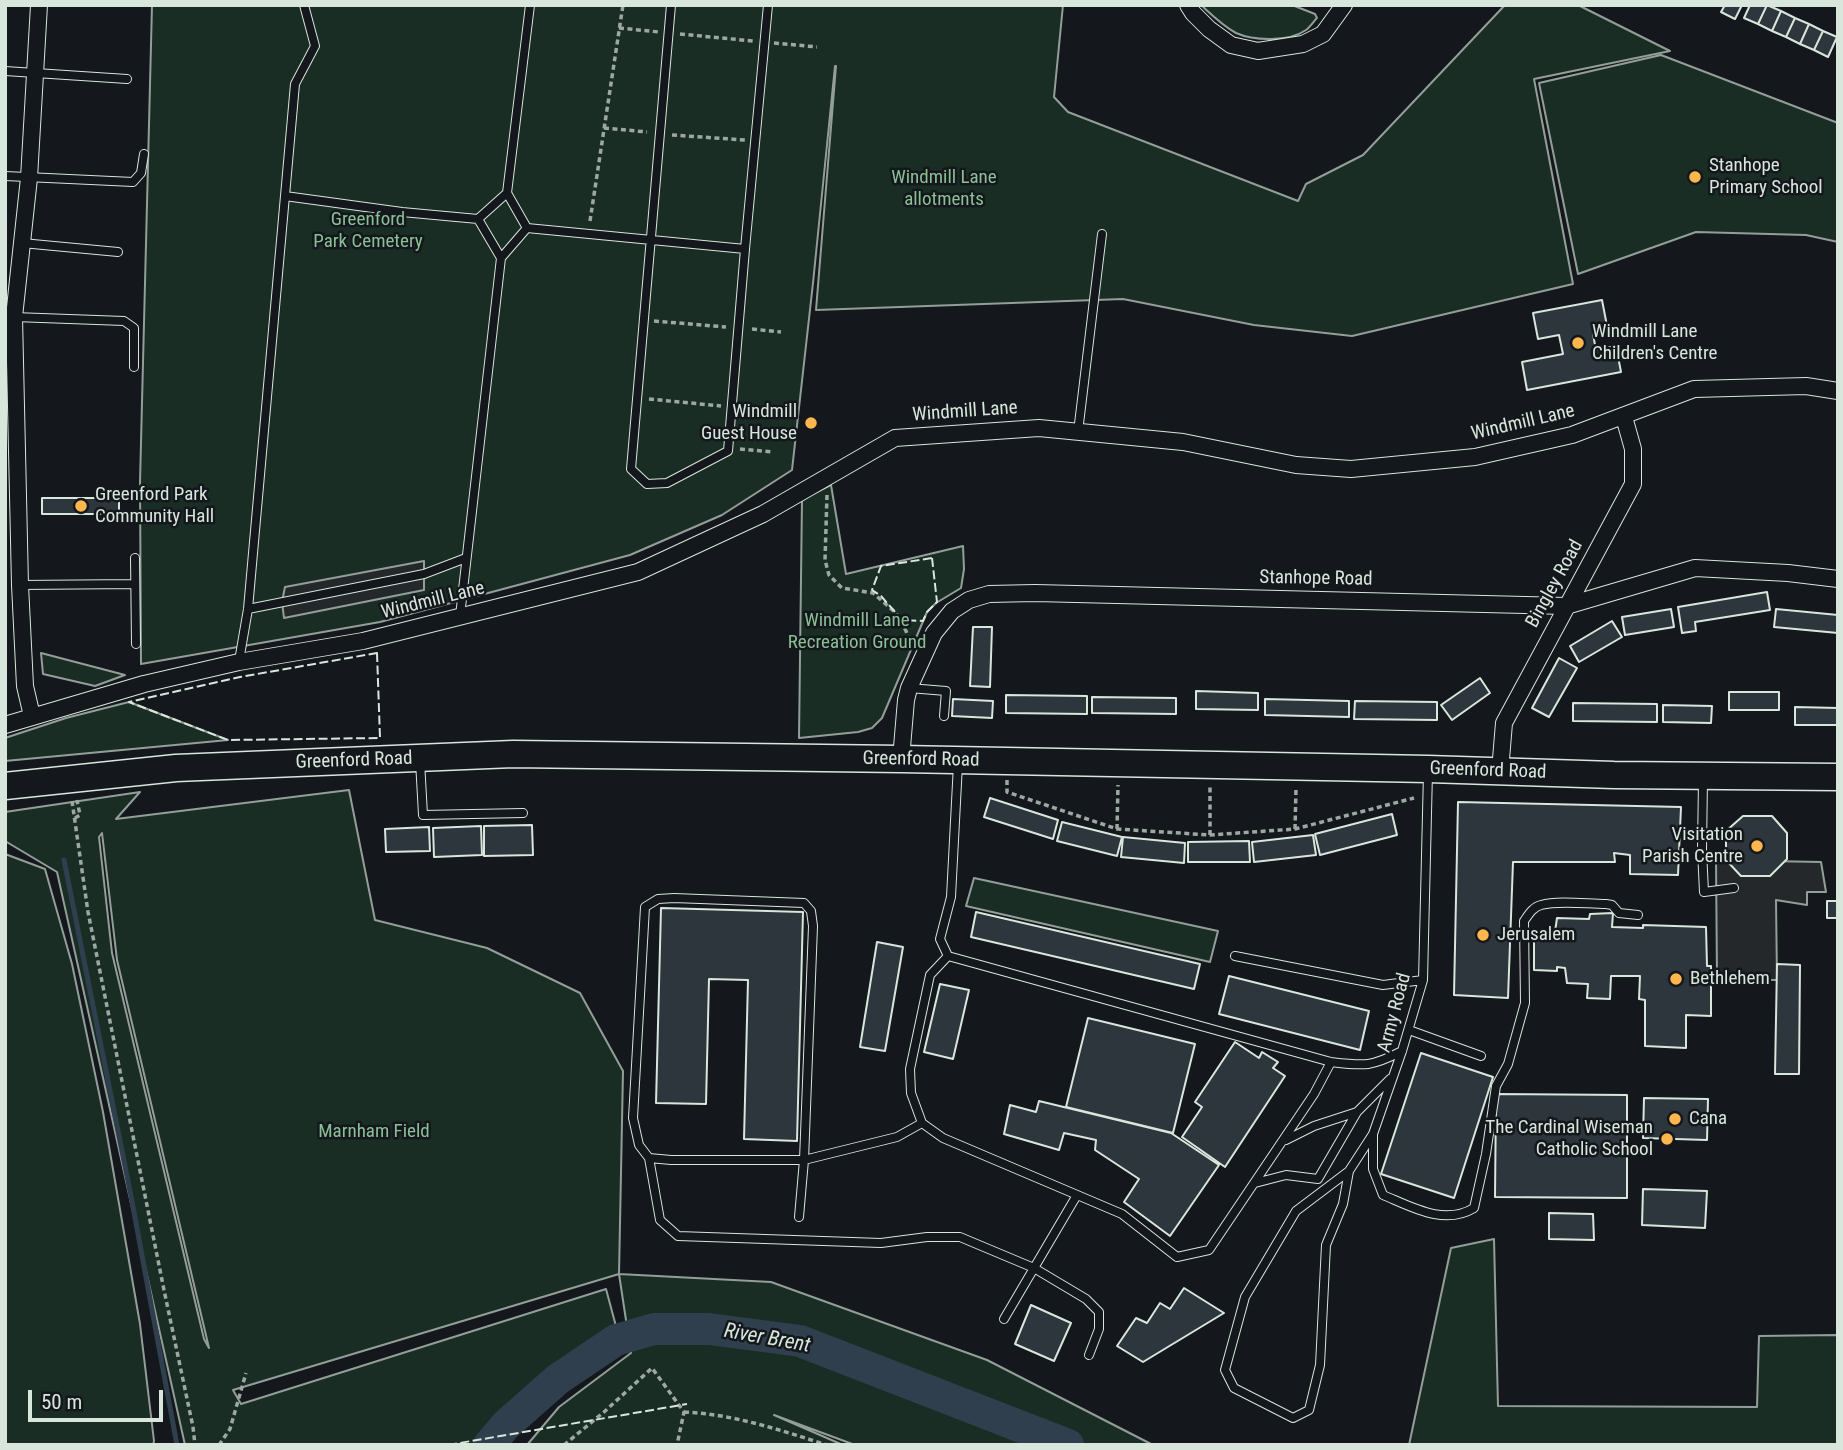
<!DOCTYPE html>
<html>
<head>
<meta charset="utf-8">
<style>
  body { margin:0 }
  #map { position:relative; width:1843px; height:1450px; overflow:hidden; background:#14181c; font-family:"Roboto Condensed",sans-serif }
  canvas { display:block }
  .frame { position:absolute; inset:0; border:7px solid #d8e6dc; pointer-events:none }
  .scale { position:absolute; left:28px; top:1390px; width:135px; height:32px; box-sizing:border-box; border:4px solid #d8e6dc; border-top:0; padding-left:9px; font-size:21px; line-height:24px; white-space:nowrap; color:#d8e6dc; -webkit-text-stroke:5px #14181c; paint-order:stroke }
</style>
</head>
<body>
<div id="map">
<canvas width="1843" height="1450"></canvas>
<div class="frame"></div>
<div class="scale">50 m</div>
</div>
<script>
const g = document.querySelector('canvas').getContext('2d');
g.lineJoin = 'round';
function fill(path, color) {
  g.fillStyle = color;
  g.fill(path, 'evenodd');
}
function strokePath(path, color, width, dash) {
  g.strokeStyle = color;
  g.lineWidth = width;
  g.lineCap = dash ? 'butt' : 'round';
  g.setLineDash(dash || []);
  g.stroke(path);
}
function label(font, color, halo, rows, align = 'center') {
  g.font = font + ' "Roboto Condensed",sans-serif';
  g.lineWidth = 5;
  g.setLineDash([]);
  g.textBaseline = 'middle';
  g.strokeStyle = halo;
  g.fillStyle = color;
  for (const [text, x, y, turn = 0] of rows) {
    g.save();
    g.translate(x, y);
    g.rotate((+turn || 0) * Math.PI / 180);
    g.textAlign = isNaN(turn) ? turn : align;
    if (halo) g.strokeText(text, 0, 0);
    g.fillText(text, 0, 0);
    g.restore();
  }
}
const green = new Path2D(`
  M152 5H1063L1054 97 1068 112 1298 201 1306 184 1363 155 1505 5H1578L1670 51 1534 79 1573 284 1352 336 1254 325 1123 299 816 310 836 66H835L813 283 792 470 722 515 630 555 380 622 141 664 140 482Z
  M1201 5H1292L1315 14 1317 18C1314 21 1310 27 1306 30 1289 42 1254 41 1236 33 1223 26 1212 15 1201 5Z
  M1661 55 1838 123V242L1806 235 1696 232 1578 274 1539 83Z
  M831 485 846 574 963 546 964 569 961 588 936 603 927 612 882 718 872 728 858 732 799 738 802 499Z
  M41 653 125 675 95 686 43 674Z
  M129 702 228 740 5 761V738L66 718Z
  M349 790 375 920 487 948 580 993 623 1071 619 1274 771 1282 987 1360 1153 1445H855L774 1415 843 1445H527L559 1407 631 1353 619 1274 233 1390 241 1404 606 1289 617 1330 524 1395 481 1445H185L57 872 5 841V812L140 792 116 819ZM102 833 117 960 209 1348 204 1339 112 953 99 837Z
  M5 854 45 869 72 964 103 1112 140 1324 154 1441 153 1445H5Z
  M974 878 1218 931 1210 962 966 906Z
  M1494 1239 1498 1406 1757 1407 1759 1336 1837 1335 1838 1445H1409L1451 1248Z`);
fill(green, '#1a2d24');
strokePath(green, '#939e99', 2);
const parking = new Path2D(`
  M424 561V590L284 618 282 602 285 587Z
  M1716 860 1821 862 1826 892H1807V905L1776 900 1777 980 1717 979Z`);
fill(parking, '#24282b');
strokePath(parking, '#939e99', 2);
strokePath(new Path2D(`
  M64 860 131 1196 177 1445`), '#2f3f4d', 5);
strokePath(new Path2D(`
  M489 1445 506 1425 558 1379 616 1340 654 1329H709L800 1341 1068 1445`), '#2f3f4d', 32);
const building = new Path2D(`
  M1725 5H1742L1735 19 1721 12Z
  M1750 5H1767L1758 24 1744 18Z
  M1767 5 1781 11 1772 31 1758 24Z
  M1781 11 1795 18 1786 37 1772 31Z
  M1795 18 1809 24 1800 44 1786 37Z
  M1809 24 1823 31 1814 50 1800 44Z
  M1823 31 1837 37 1828 57 1814 50Z
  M1602 300 1608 331 1593 334 1596 350 1616 346 1621 372 1527 390 1522 362 1563 354 1559 335 1538 339 1533 313Z
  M42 498H119V514H42Z
  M1767 592 1770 610 1695 622 1696 631 1682 633 1678 607Z
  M1671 609 1674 627 1625 635 1622 617Z
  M1776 609 1838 615V633L1774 627Z
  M1612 621 1622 637 1579 662 1570 646Z
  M973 627H992L990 687 970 686Z
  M1559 658 1577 668 1549 717 1532 708Z
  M1480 678 1490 693 1452 720 1441 705Z
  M1196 691 1258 693V710L1196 709Z
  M1729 692H1779V710H1729Z
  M1006 695 1087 696V714L1006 713Z
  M1092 697 1176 698V714L1092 713Z
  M953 699 993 701 992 718 952 716Z
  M1265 699 1349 701V717L1265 715Z
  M1355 701 1437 702V720L1354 719Z
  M1573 703 1657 704V722L1573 721Z
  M1663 705 1712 706 1711 723 1663 722Z
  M1795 707 1838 708V725H1795Z
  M990 798 1058 820 1053 839 984 817Z
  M1458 802 1681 807 1678 875 1630 874V855L1614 853 1615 862H1513L1508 998 1454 995Z
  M1392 814 1397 835 1320 855 1315 834Z
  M1743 816H1772L1787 833V859L1770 876H1741L1726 860V831Z
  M1062 822 1122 837 1117 856 1057 841Z
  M532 825 533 855 484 856V826Z
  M481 826 482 855 434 857 433 828Z
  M429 827 430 851 386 852 385 829Z
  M1313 835 1316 855 1254 862 1252 842Z
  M1123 837 1185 843 1184 863 1121 857Z
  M1249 841 1250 862H1188V842Z
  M1827 901H1838V918H1827Z
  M661 908 803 912 797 1141 744 1139 748 980 709 979 706 1104 656 1103Z
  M976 912 1200 964 1194 989 971 937Z
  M1613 913 1612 927 1643 928V925L1706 927 1707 966H1711V1016L1686 1015V1048L1645 1046V1000L1639 999 1640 976H1611L1610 999 1587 998 1588 984 1567 983 1565 968 1557 967V971L1534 970V931L1555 932 1557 918 1589 919 1590 914Z
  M877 942 903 947 885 1051 860 1047Z
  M1777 964 1800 965 1799 1074H1775Z
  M1229 976 1369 1011 1360 1050 1219 1014Z
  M940 984 969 990 953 1059 924 1052Z
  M1088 1018 1195 1044 1173 1133 1066 1107Z
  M1235 1042 1259 1058 1262 1052 1278 1062 1273 1068 1285 1076 1225 1167 1182 1137 1202 1107 1195 1102Z
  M1421 1053 1493 1077 1454 1198 1381 1174Z
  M1496 1094 1627 1095V1198L1495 1197Z
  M1644 1098 1708 1099 1707 1140 1643 1138Z
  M1039 1101 1171 1133 1219 1165 1170 1236 1124 1202 1139 1179 1095 1150 1096 1140 1064 1133 1059 1150 1004 1134 1010 1105 1036 1112Z
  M1643 1189 1707 1191 1705 1228 1642 1225Z
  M1549 1213 1593 1214 1594 1240 1549 1239Z
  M1184 1288 1224 1313 1143 1362 1117 1346 1136 1318 1147 1323 1160 1303 1170 1309Z
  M1031 1305 1071 1323 1054 1361 1015 1344Z`);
fill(building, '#2c363c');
strokePath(building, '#d8e6dc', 2);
const service = new Path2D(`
  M671 5 631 469 647 484 667 483 728 451 745 249
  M5 71 127 79
  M5 176 133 182 141 173 144 154
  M285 196 402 212 478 219
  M527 228 745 249 768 5
  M22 243 118 252
  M501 258 527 228 507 193
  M14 317 124 321 134 328V367
  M1078 432 1102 234
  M135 558 136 644
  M20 585 135 584
  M248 609 424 574 466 558
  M460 616 501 258 478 219 507 193 530 5
  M239 661 248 609 295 84 315 46 304 5
  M909 688 946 691 944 716
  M420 761 423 815 523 813
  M958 764 951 897 940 939 948 956 1331 1062C1365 1066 1371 1067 1402 1051
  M1703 779 1702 850 1704 892 1734 888
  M948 956 930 975 910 1069 911 1093 922 1123 943 1138 1122 1214 1177 1257 1209 1250 1314 1094 1331 1062
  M1235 956 1383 985 1423 980
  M1409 1030 1481 1056
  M1373 1134V1169L1383 1195C1412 1207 1444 1226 1474 1208L1486 1154 1496 1086 1508 1064 1525 1003 1524 921C1529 914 1533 907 1541 905 1559 900 1587 904 1606 904L1612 905 1619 913 1638 915
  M1286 1140 1314 1126 1357 1112 1390 1079
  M649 1158 660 1220 678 1236 881 1243 927 1237H960L1034 1268 1086 1299 1099 1312V1329L1089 1355
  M1349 1171 1343 1204 1326 1245 1320 1365 1309 1410 1293 1418 1234 1388 1225 1370 1245 1297 1296 1211 1349 1171 1373 1134 1402 1051 1423 980 1428 772
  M1255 1183 1286 1175 1318 1179 1357 1112
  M799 1217 804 1160 813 926 811 911 804 903 674 898 658 899 645 907 633 1118 639 1145 649 1158 671 1160H804L897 1137 922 1123
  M1004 1319 1077 1195`);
const minor = new Path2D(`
  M1188 5 1193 13 1209 29 1231 45 1258 51 1303 44 1323 34 1344 5
  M32 716 25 686 20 585 14 317 29 178 39 5
  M5 725 144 684 239 662 363 641 638 572 763 514 895 438 1039 428 1183 442 1296 465 1351 469 1475 457 1572 435 1694 389 1806 386 1838 391
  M901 759 906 700 909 688 934 633 952 611 969 600 989 594 1035 593 1566 606 1695 568 1788 573 1838 579
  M1500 771 1504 723 1633 484V449L1624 417`);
const primary = new Path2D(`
  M5 786 176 768 513 754 901 759 1428 769 1614 775 1838 777`);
strokePath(service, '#d8e6dc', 10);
strokePath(minor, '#d8e6dc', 18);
strokePath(primary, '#d8e6dc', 29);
strokePath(new Path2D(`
  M619 28 659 32
  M680 34 753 41
  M774 43 817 47
  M604 128 647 132
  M672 135 745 140
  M590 221 623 5
  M654 321 726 327
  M752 329 781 332
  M649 399 721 406
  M743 408 776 410
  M740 449 773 452
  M827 495 825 560 829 575 842 588 873 593 896 613 906 631 911 644
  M1007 780V792L1117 829 1210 835 1295 829 1414 798
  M72 801 88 912 164 1290 193 1427 195 1445
  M75 818 80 815 77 800
  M1117 829 1118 785
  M1295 829 1296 789
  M1210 835V785
  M684 1412C733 1414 780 1430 827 1445
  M219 1445 230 1429 246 1373
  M564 1445 604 1412 652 1368 684 1412 677 1445`), '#9da8a2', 3.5, [5, 3.5]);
strokePath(service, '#14181c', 8);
strokePath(minor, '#14181c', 16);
strokePath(primary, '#14181c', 26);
strokePath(new Path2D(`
  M932 558 937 602 927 612 923 621 902 620 881 596 872 590 881 566Z
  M377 653 380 738 228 740 129 702 240 677Z
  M448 1445 687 1404`), '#d8e6dc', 2, [9, 3.5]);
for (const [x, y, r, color] of [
  [1695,177,7,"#ffb74d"],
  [1578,343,7,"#ffb74d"],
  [811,423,7,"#ffb74d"],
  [81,506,7,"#ffb74d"],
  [1757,846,7,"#ffb74d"],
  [1483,935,7,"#ffb74d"],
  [1676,979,7,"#ffb74d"],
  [1675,1119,7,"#ffb74d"],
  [1667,1139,7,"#ffb74d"]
]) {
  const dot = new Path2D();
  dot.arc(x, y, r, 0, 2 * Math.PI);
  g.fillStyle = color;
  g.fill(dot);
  strokePath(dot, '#14181c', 2.5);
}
label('19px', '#d8e6dc', '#14181c', [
  ["Stanhope",1709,166],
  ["Primary School",1709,188],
  ["Windmill Lane",1592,332],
  ["Children's Centre",1592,354],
  ["Windmill",797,412,"right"],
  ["Guest House",797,434,"right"],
  ["Greenford Park",95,495],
  ["Community Hall",95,517],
  ["Visitation",1743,835,"right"],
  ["Parish Centre",1743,857,"right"],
  ["Jerusalem",1497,935],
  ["Bethlehem",1690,979],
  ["Cana",1689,1119],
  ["The Cardinal Wiseman",1653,1128,"right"],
  ["Catholic School",1653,1150,"right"]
], 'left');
label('19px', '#8ac095', '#14181c', [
  ["Windmill Lane",944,178],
  ["allotments",944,200],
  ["Greenford",368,220],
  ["Park Cemetery",368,242],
  ["Windmill Lane",857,621],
  ["Recreation Ground",857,643],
  ["Marnham Field",374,1132]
]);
label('19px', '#d8e6dc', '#14181c', [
  ["Windmill Lane",965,412,-4],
  ["Windmill Lane",1523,423,-13],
  ["Stanhope Road",1316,579,1],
  ["Bingley Road",1555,584,-61],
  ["Windmill Lane",433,601,-14],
  ["Greenford Road",921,760,1],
  ["Greenford Road",354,761,-2],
  ["Greenford Road",1488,771,2],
  ["Army Road",1395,1013,-75]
]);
label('italic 21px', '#d8e6dc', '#14181c', [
  ["River Brent",767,1339,10]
]);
</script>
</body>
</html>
